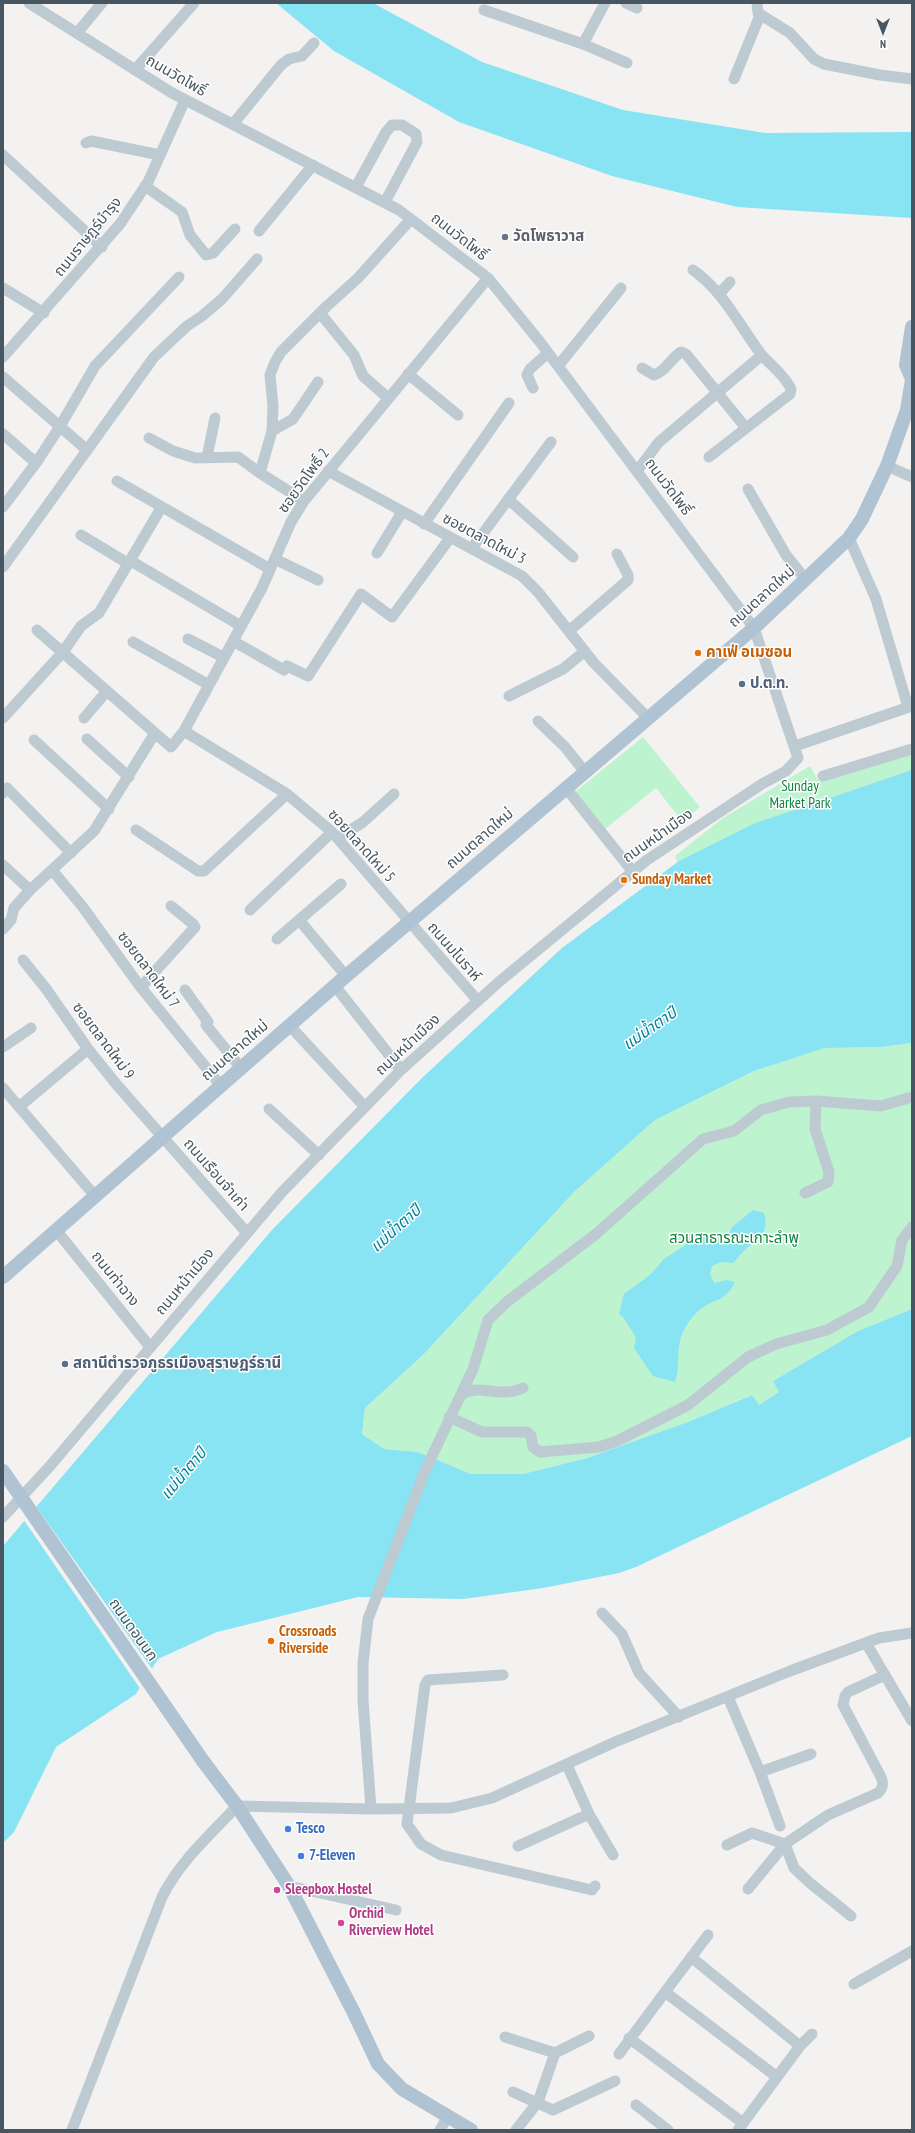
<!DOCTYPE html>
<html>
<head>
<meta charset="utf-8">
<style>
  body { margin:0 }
  #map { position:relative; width:915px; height:2133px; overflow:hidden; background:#f4f1f1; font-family:"PT Sans Narrow",sans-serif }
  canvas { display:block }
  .frame { position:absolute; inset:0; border:4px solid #475660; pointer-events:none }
  .north { position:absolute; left:863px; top:12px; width:40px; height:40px; -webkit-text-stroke:3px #fff; paint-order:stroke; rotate:180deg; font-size:11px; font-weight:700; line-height:16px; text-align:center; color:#475660 }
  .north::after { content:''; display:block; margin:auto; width:14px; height:18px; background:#475660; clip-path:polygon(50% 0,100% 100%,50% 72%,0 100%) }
</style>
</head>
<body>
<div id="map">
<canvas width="915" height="2133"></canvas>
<div class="frame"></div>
<div class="north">N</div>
</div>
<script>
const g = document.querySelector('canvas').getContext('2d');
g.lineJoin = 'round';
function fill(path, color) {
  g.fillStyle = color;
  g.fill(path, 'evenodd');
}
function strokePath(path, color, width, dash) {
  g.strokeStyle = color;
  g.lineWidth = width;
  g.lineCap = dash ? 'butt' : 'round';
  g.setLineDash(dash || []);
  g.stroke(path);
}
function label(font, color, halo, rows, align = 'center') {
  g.font = font + ' "PT Sans Narrow","Noto Sans Thai",sans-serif';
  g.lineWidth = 3;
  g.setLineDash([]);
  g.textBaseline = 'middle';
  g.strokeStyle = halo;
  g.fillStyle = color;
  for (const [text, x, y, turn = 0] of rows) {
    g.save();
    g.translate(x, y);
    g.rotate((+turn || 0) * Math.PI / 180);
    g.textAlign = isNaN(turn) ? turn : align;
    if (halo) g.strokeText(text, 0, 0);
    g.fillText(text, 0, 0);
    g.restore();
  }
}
fill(new Path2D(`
  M643 737 700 807 682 821 656 788 605 829 575 792Z
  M912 751V781L680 869 675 856 723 818 810 766 818 780Z
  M912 1043V1309L858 1331 773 1381 779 1392 759 1405 751 1395 688 1422 587 1458 523 1474H471L418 1452 384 1449 362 1434 365 1408 423 1355 574 1192 655 1120 754 1071 825 1048 882 1047Z`), '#bef3cf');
fill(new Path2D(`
  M276 3H373L482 62 623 110 765 133 912 132V218L737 207 612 176 459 122 334 51Z
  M912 770V1043L882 1047 825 1048 754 1071 655 1120 574 1192 423 1355 365 1408 362 1434 384 1449 418 1452 471 1474H523L587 1458 688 1422 752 1395 759 1405 779 1392 773 1381 858 1331 912 1309V1436L636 1567 619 1573 543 1588 463 1599 358 1597 217 1632 158 1659 136 1694 56 1747 14 1832 3 1843V1546L272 1230 422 1078 562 948 679 861 753 824Z
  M753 1210 764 1213C770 1233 759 1237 746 1249 741 1253 737 1259 733 1263L721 1262 712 1266 710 1274 714 1283 727 1280 735 1282C725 1302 718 1297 702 1308 695 1313 688 1322 684 1330 675 1346 681 1365 675 1382L653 1376 634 1348 636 1338 632 1331 623 1317 619 1314 624 1294 650 1275 664 1259 699 1236H705L706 1242 713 1244 723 1241 729 1236 731 1228Z`), '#88e3f3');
fill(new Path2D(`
  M35 1505 153 1670 141 1690 23 1519Z`), '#f4f1f1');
strokePath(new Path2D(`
  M626 3 637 8
  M757 3 758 13 790 33 814 59 824 64 880 75 912 79
  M484 10 583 44 627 63
  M77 33 102 3
  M583 44 605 3
  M135 70 194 3
  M734 79 760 15
  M233 124 281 65 289 59 302 56 314 43
  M86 143 91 141 160 155
  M3 155 102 247
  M145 186 182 212 190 235 206 255 213 253 235 229
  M356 187 386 132 392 125H402L416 134 417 142 385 202
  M259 231 313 165
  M693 270C724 292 739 325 761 354 771 366 784 374 791 389L790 394 709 457
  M3 288 44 313
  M719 294 730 282
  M320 313 354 355 363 376 388 398
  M3 357 120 224 148 182 185 100
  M558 366 621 288
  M642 368 654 375C665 372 671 358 681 352L686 354 746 428
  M408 374 458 415
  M3 377 87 450
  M533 388 527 375 530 369 548 353
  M272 431 293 419 318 382
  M3 434 36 463
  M149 438 173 451 195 458 238 457 260 473
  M207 457 215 418
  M887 466 912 477
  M328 471 522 576 538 592 594 663 648 718
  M637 471 659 442 762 355
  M117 481 270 569
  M748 489 786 555 806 580
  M508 499 573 557
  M304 501 260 473 272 431 273 406 270 375 275 362 281 352 327 306 358 278 411 219
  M3 507 36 463 59 428 95 366 179 277
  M424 524 509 403
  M81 535 129 564
  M849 538 876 599 908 707
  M472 548 551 442
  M377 553 402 512
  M275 559 318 580
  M131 561 241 626
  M3 567 154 357 187 326 202 316 222 299 257 259
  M37 630 171 747 184 731 262 588 291 522 304 501 488 278
  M569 631 628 580V575L617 554
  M188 639 223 657
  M233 641 284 670 287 666 308 676 361 594 392 617 450 538
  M133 642 209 685
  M509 696 563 669 585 651
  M3 718 63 652 81 626 99 613 161 508
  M84 718 107 691
  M538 721 565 747 585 772
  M184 731 287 794 332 832 478 1001
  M87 739 129 777
  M34 740 109 809
  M795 746 912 706
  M823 776 912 749
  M566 788 633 872
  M3 793 7 788 71 853
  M136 830 198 871H204L287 794
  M337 838 362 823 394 794
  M3 865 30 890 94 831 155 733
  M52 870 82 906 139 985 221 1086
  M250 910 332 832
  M300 921 346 976
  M3 929 11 920 14 908 30 890
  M277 939 341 884
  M23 960 47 990 88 1049 117 1085 247 1233
  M335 986 401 1070
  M141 987 195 927 193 924 171 906
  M185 990 208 1022 206 1025 241 1068
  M290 1026 365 1107
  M3 1047 31 1028
  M3 1088 95 1196
  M20 1106 88 1049
  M269 1109 319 1155
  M805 1193 828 1182 829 1172 815 1129 816 1101
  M56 1230 150 1347
  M462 1394C483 1383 497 1399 523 1388
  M449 1417 482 1432H527L531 1436 533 1447 540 1452 599 1447 617 1441 688 1405 748 1357 776 1344 827 1330 869 1307 897 1266 902 1240 912 1227
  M3 1517 50 1466 282 1192 401 1070 500 981 647 860 762 784 786 771 798 758 754 628 540 342 488 278 399 210 172 93 29 3
  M602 1613 622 1634 639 1673 679 1717
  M866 1643 912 1721
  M503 1675 428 1680 425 1685 407 1824 421 1844 441 1855 592 1890 595 1886
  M728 1697 760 1772 780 1826
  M567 1765 589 1814 613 1855
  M760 1772 811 1754
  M371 1809 363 1700V1663L368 1619 425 1471 473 1369 488 1320 508 1301 596 1234 703 1139 734 1131 761 1110 789 1102 816 1101 881 1106 912 1097
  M727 1845 752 1833 785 1844 794 1868 810 1883 851 1916
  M518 1846 589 1814
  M289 1886 396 1910
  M748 1889 785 1844 828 1815 878 1793C883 1788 884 1784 881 1777L843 1705 845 1696 848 1692 885 1675
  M691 1957 800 2046
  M854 1984 912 1951
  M665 1992 708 1935
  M505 2037 555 2053 589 2036
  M629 2038 743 2123
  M619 2054 665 1992 777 2077
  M513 2092 553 2110 615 2081
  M636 2105 668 2130
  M72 2130 162 1897C180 1861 210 1835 237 1806L371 1809 451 1808 492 1798 615 1742 790 1671 879 1638 912 1633
  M440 2130 448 2116
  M516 2130 538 2102 555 2053
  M738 2130 800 2046 812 2034`), '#becad1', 11);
strokePath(new Path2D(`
  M912 327 906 365 912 379
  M3 1277 346 976 754 628 849 538 862 519 887 466 907 410 912 380
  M203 1761 237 1806 289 1886 354 2013 378 2064 402 2089 471 2130`), '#afc3d2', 14);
strokePath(new Path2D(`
  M3 1471 203 1761`), '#afc3d2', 14);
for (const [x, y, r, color] of [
  [505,237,4,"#6b7280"],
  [698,653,4,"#e8710a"],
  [742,684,4,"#5c6f8a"],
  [624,880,4,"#e8710a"],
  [65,1364,4,"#5c6f8a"],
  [271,1641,4,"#e8710a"],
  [288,1829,4,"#3f7fe0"],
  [301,1856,4,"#3f7fe0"],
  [277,1890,4,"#d1479c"],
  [341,1923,4,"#d1479c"]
]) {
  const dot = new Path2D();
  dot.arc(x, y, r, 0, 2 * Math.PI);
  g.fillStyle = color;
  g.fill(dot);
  strokePath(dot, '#fff', 1.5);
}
label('15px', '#475660', '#fff', [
  ["ถนนวัดโพธิ์",176,76,30],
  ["ถนนราษฎร์บำรุง",88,237,-51],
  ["ถนนวัดโพธิ์",459,237,38],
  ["ซอยวัดโพธิ์ 2",304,481,-54],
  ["ถนนวัดโพธิ์",668,487,53],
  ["ซอยตลาดใหม่ 3",484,539,28],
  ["ถนนตลาดใหม่",762,597,-42],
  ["ถนนหน้าเมือง",658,836,-35],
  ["ถนนตลาดใหม่",480,839,-41],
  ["ซอยตลาดใหม่ 5",361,846,48],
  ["ถนนมโนราห์",454,952,49],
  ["ซอยตลาดใหม่ 7",148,970,53],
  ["ซอยตลาดใหม่ 9",103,1041,53],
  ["ถนนหน้าเมือง",408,1045,-43],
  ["ถนนตลาดใหม่",235,1051,-41],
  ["ถนนเรือนจำเก่า",216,1175,49],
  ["ถนนท่าฉาง",115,1279,51],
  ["ถนนหน้าเมือง",185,1282,-50],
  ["ถนนดอนนก",133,1630,55]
]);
label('bold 15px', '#5b616d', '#fff', [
  ["วัดโพธาวาส",513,237]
], 'left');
label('bold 15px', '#c56008', '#fff', [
  ["คาเฟ่ อเมซอน",706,653],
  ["Sunday Market",632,880],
  ["Crossroads",279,1632],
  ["Riverside",279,1649]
], 'left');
label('bold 15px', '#4e5e75', '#fff', [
  ["ป.ต.ท.",750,684],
  ["สถานีตำรวจภูธรเมืองสุราษฏร์ธานี",73,1364]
], 'left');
label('15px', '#108343', '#fff', [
  ["Sunday",800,787],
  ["Market Park",800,804],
  ["สวนสาธารณะเกาะลำพู",734,1239]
]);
label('bold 15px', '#366cbe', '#fff', [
  ["Tesco",296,1829],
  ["7-Eleven",309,1856]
], 'left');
label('bold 15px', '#b23c85', '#fff', [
  ["Sleepbox Hostel",285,1890],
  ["Orchid",349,1914],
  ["Riverview Hotel",349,1931]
], 'left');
label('italic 16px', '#058197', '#fff', [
  ["แม่น้ำตาปี",650,1029,-35],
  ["แม่น้ำตาปี",396,1229,-42],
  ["แม่น้ำตาปี",184,1474,-50]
]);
</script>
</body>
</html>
